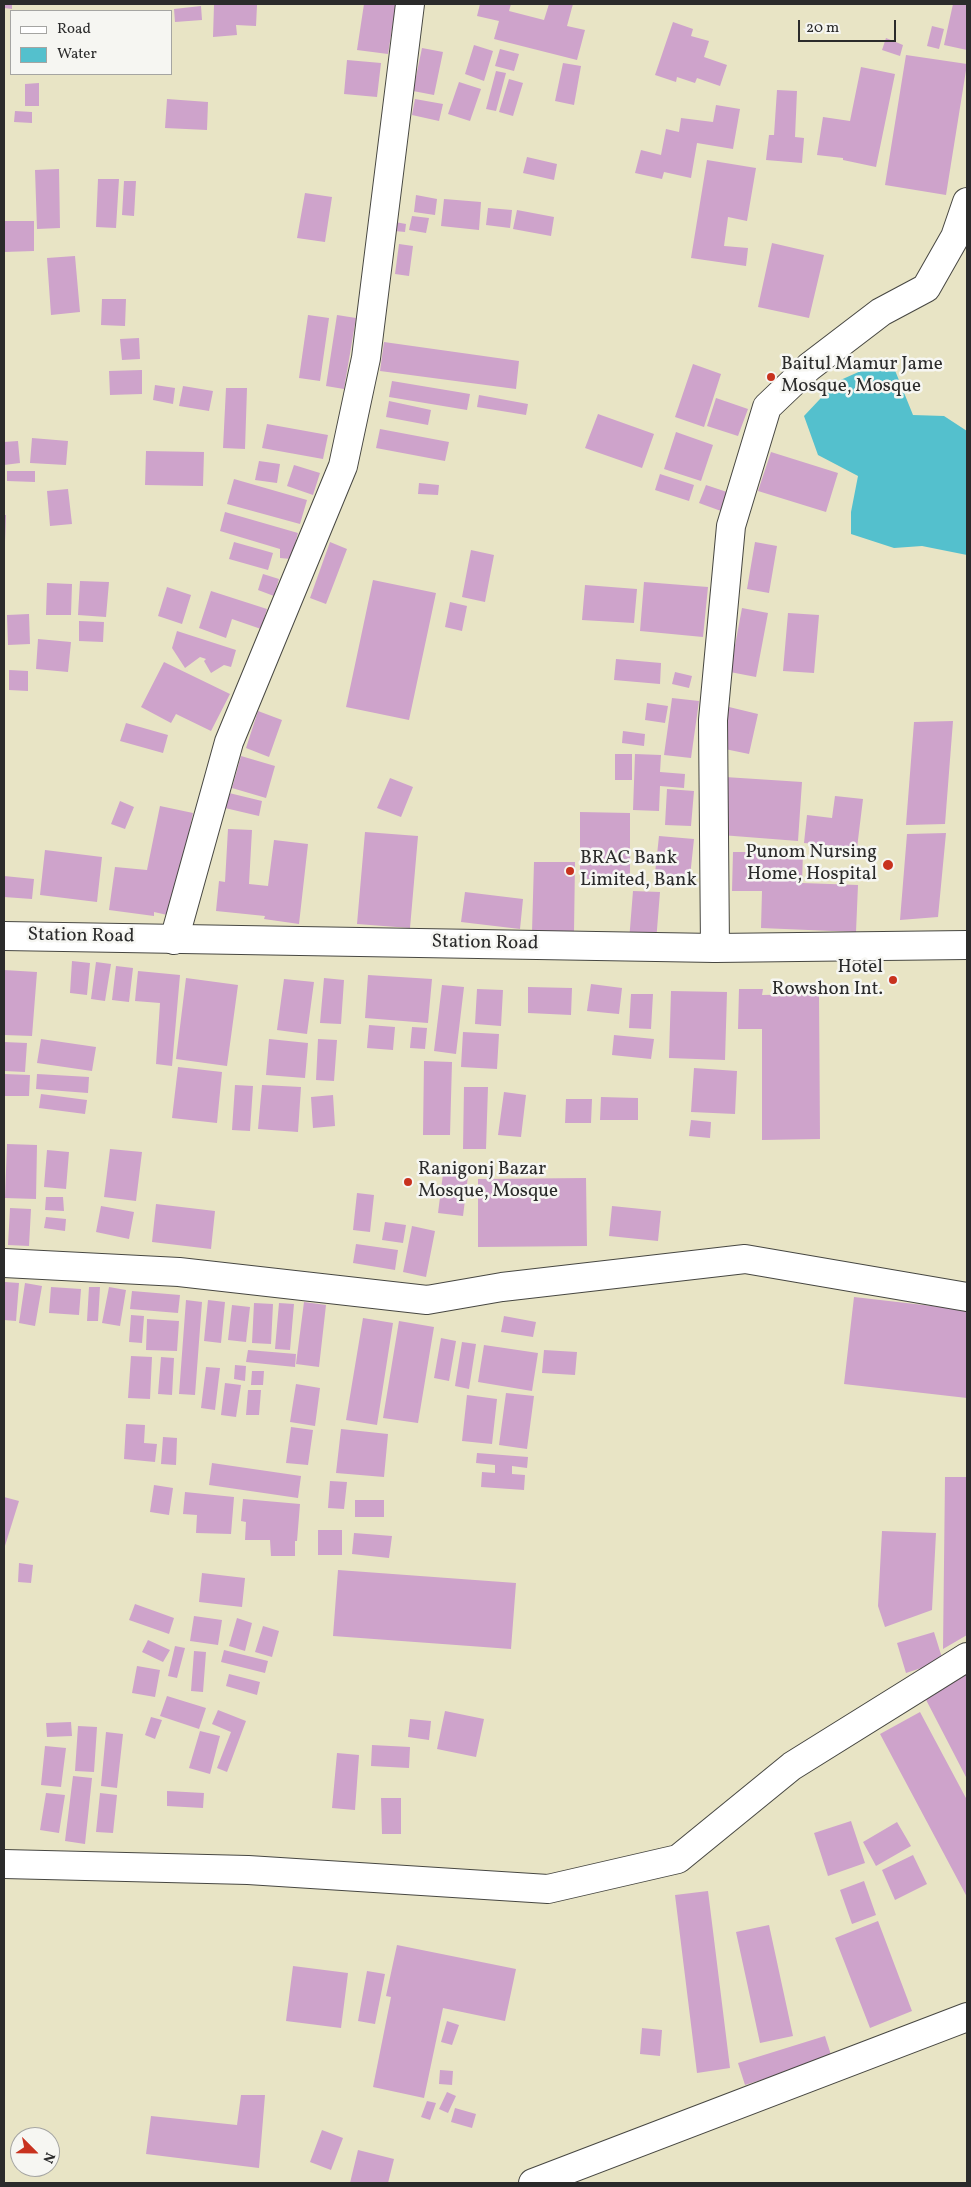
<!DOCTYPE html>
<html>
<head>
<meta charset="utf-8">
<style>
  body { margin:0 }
  #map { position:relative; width:971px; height:2187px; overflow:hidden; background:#e8e4c5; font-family:Vollkorn,serif }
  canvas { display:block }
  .frame { position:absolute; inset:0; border:5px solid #2b2b2b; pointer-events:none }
  .legend { position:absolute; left:10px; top:10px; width:162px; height:65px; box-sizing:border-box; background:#f6f6f2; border:1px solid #a5a5a2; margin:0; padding:6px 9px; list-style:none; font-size:15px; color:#2b2b2b }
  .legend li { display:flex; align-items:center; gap:10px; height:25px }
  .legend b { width:25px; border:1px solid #a5a5a2 }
  .north { position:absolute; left:10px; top:2127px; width:50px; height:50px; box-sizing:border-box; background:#f6f6f2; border:1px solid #a5a5a2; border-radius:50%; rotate:113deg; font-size:14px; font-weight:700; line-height:20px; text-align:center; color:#2b2b2b }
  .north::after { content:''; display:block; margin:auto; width:18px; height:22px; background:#c8321e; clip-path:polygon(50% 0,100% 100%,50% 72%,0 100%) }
  .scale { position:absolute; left:798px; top:20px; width:98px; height:22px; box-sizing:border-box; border:2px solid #2b2b2b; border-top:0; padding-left:6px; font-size:15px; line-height:18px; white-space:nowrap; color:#2b2b2b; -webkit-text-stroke:4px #f6f6f2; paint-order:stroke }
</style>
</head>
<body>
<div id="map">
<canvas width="971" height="2187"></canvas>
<div class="frame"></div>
<ul class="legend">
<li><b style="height:6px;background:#fff"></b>Road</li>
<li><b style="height:14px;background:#54c0cd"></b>Water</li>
</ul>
<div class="north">N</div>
<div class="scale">20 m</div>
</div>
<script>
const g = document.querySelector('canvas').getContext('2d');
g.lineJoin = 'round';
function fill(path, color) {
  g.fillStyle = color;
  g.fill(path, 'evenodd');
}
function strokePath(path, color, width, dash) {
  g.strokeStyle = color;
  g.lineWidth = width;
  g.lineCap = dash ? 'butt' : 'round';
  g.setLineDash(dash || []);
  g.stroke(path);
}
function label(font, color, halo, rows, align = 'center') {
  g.font = font + ' Vollkorn,serif';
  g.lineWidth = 5;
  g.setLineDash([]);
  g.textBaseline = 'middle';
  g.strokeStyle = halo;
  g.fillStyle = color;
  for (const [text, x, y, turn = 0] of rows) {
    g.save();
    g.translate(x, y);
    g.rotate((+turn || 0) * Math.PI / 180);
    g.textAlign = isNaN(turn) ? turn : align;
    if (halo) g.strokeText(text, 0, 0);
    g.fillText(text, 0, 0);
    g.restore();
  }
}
fill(new Path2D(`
  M890 358 913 415 944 416 967 431V555L922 546 894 548 851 534V512L858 476 818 455 804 416 836 382Z`), '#54c0cd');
fill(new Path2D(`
  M4 4H12V9L4 8Z
  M364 4H396L388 54 357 50Z
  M480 4H511L509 11 544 20 549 4H573L567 26 585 30 577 60 494 39 499 21 477 16Z
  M953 4H967V50L944 45Z
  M214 5H257L256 26 236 25 237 35 213 37Z
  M201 6 202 20 175 22 174 9Z
  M673 22 693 29 691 36 709 41 704 57 727 65 720 86 697 78 695 83 677 77 676 82 655 75Z
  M932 26 944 29 939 49 927 46Z
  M886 38 903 45 900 56 882 50Z
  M474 45 493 51 484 81 465 74Z
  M422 48 443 52 434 95 413 91Z
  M500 49 519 54 514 71 495 66Z
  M906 55 967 64 946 195 885 185Z
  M347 60 381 63 377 97 344 94Z
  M563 63 581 66 574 105 555 101Z
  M861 67 895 74 876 167 843 160V158L817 155 823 117 850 121Z
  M496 71 506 73 496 111 486 109Z
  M509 79 523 83 513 116 499 112Z
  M459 82 481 89 470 121 448 114Z
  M39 83V106H25V84Z
  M777 90 797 91 795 137 804 138 802 163 766 160 769 135H774Z
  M167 99 208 102 207 130 165 128Z
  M415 99 443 104 439 121 412 115Z
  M716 105 740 109 733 149 697 143 691 178 664 172 662 179 635 173 641 150 661 155 666 129 679 132 681 118 713 122Z
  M15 111 32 112V123L14 122Z
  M527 157 557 164 554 180 523 173Z
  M707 160 756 168 747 221 728 217 724 246 748 248 746 266 691 258Z
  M59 169 60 228 37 229 35 170Z
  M98 179H119L116 228 96 227Z
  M124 181H136L134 216 122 215Z
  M305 193 332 197 325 242 297 238Z
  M416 195 437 199 435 215 414 212Z
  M444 199 481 202 479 230 441 226Z
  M488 208 512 210 510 228 486 225Z
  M517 210 554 217 551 236 513 229Z
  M412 216 429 218 426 233 409 230Z
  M4 221H34V251L4 252Z
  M395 222 406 224 405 232 395 231Z
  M772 243 824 255 809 318 758 307Z
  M399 244 413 246 409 276 395 274Z
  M75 256 80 312 51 315 47 258Z
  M102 299H126L125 326 101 325Z
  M308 315 329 318 320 381 299 378Z
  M337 315 356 318 344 389 326 386Z
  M139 338 140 359 122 360 120 339Z
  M384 342 519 361 516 389 380 371Z
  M693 364 721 374 704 427 675 417Z
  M142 370V394L110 395 109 371Z
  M392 381 470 394 467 410 389 397Z
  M155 385 175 388 173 404 153 400Z
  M183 386 213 391 209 411 179 406Z
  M226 388H247L245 449 223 448Z
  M479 395 528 404 526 415 477 407Z
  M716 398 748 409 738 436 707 426Z
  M389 401 431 410 428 425 386 417Z
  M598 414 654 434 642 468 585 448Z
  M267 424 328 435 323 459 262 448Z
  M380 429 449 442 445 461 376 448Z
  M676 432 713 445 701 481 664 469Z
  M32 438 68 441 66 465 30 463Z
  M18 441 20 463 4 465V442Z
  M146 451 204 452 203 486 145 485Z
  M771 452 838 473 826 512 758 491Z
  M259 461 280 464 277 483 255 480Z
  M294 465 320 473 313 495 287 486Z
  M7 471H35V482L7 481Z
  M660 474 694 485 689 501 655 490Z
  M234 479 307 500 300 524 227 504Z
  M419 483 439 485 438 495 418 494Z
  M706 485 727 492 721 511 699 503Z
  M68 489 72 524 50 526 47 491Z
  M225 512 298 533 291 559 280 558V549L220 531Z
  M4 515H6L5 542H4Z
  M234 542 273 553 268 570 229 559Z
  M330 542 347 549 326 604 310 598Z
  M755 542 777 546 769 593 747 589Z
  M471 550 494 555 485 602 462 597Z
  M263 574 279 579 274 596 258 590Z
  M373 580 436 593 409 720 346 707Z
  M80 581 109 582 106 617 78 615Z
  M644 582 708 587 703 637 640 631Z
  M47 583 72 584 71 615H46Z
  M585 585 637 589 634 623 582 620Z
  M167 587 191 595 182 624 158 616Z
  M211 591 267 609 261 629 232 619 226 638 199 628Z
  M450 602 467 606 462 631 445 627Z
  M742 608 768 613 756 677 730 672Z
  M788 613 819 615 814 673 783 671Z
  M29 614 30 644 8 645 7 615Z
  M79 621 104 622 103 642 79 641Z
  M177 631 236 650 231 667 224 665 211 673 204 661 206 659 200 657 185 668 172 648Z
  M38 639 71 642 68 672 36 669Z
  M616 659 661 663 660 684 614 680Z
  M164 662 230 694 211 731 176 714 171 723 141 707Z
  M9 670 28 671V691L9 690Z
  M675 672 692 676 689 688 672 684Z
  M672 698 699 701 691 758 664 755Z
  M647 703 668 706 665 723 645 720Z
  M729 707 758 714 749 754 720 748Z
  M258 711 282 720 269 757 246 748Z
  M953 721 945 824 906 825 914 722Z
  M126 723 168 735 163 753 120 741Z
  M623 731 645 734 644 746 622 743Z
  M615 754H632V780H615Z
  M635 754 661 755 660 772 685 774 684 788 660 786 659 811 633 810Z
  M241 756 275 766 266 798 232 788Z
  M725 777 802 782 798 841 721 835Z
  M390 778 413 787 401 817 377 808Z
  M667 789 694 791 691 826 665 825Z
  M229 793 262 801 259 816 225 808Z
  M835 796 863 799 857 848 804 843 807 815 832 818Z
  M120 801 134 807 125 829 111 824Z
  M160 806 193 813 172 916 154 912V916L109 910 115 867 147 870Z
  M580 812 630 813V879H580Z
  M228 829 252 830 249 884 268 886 274 840 308 844 299 924 264 919 265 916 216 911 219 881 225 882Z
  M365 832 418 836 410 928 357 924Z
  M946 833 938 917 900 920 907 834Z
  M659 836 694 839 689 886 654 883Z
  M45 850 102 857 97 902 40 895Z
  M733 852H803L802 883 858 885 856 932 761 928 762 891H732Z
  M534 862H575L574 932H532Z
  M4 876 34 879 32 899 4 897Z
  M633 891 660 892 656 942 629 941Z
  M465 892 523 899 520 929 461 922Z
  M72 961 90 963 87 995 70 993Z
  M96 962 111 964 105 1001 91 999Z
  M116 966 133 968 129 1002 112 1000Z
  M4 970 37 972 32 1036 4 1035Z
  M138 971 180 975 172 1066 156 1064 160 1003 135 1001Z
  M368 975 432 979 428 1023 365 1018Z
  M186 978 238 985 227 1066 176 1059Z
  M324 978 344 980 341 1024 320 1023Z
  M284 979 314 982 307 1034 277 1030Z
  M591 984 622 988 619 1014 587 1011Z
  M442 985 464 987 456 1054 434 1051Z
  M528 987 572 988 571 1015 528 1013Z
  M477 989 503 990 501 1026 475 1024Z
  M739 989H763L762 995 819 994 820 1139 762 1140V1029H738Z
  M671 991 727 992 725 1060 669 1058Z
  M631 994H653L651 1029 629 1028Z
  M369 1025 395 1027 393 1050 367 1048Z
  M412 1027 427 1028 425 1049 410 1048Z
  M463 1032 499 1034 497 1069 461 1067Z
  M614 1035 654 1039 651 1059 612 1055Z
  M41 1039 96 1047 92 1071 37 1063Z
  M269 1039 308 1043 305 1078 266 1075Z
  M318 1039 337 1040 334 1081 316 1080Z
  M4 1042 27 1043 25 1072 4 1071Z
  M424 1061 452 1062 450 1135H423Z
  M178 1067 222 1072 217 1123 172 1118Z
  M694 1068 737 1071 735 1114 691 1112Z
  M4 1074 30 1075 29 1096H4Z
  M37 1074 89 1077 88 1093 36 1089Z
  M235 1085 253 1086 250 1131 232 1130Z
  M262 1085 301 1087 298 1132 258 1129Z
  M464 1087H488L486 1149H463Z
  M504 1092 526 1095 521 1137 498 1135Z
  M41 1094 87 1100 85 1114 39 1108Z
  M333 1095 335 1126 313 1128 311 1097Z
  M601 1097 638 1098V1120H600Z
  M566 1099H592L591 1123H565Z
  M691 1120 711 1122 710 1138 689 1136Z
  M7 1144 37 1145 36 1199 5 1198Z
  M110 1149 142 1152 136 1201 104 1197Z
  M47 1150 69 1152 66 1189 44 1187Z
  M444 1166 469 1168 463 1216 438 1213Z
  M586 1178 587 1246 478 1247V1179Z
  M357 1193 374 1195 370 1232 353 1230Z
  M46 1197H63L64 1211 45 1210Z
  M156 1204 215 1211 211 1249 152 1242Z
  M101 1206 134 1212 129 1239 96 1232Z
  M612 1206 661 1211 658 1241 609 1236Z
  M10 1208 31 1209 29 1246 8 1245Z
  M46 1217 66 1219 65 1231 44 1228Z
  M385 1222 406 1225 403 1243 382 1240Z
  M412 1226 435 1231 426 1277 403 1272Z
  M356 1244 398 1250 395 1270 353 1263Z
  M5 1282 19 1283 16 1321 4 1320Z
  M25 1283 42 1286 35 1326 19 1323Z
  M51 1287 81 1289 79 1315 49 1313Z
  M89 1287H100L98 1321H87Z
  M109 1287 126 1290 120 1326 102 1323Z
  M132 1291 180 1295 178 1313 130 1309Z
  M854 1297 967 1310V1398L844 1384Z
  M186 1300 202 1302 195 1395 179 1394Z
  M208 1300 225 1302 221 1343 204 1341Z
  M304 1302 326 1305 319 1367 296 1364Z
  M254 1303 273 1304 271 1344 252 1343Z
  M279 1303 294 1304 290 1350 275 1349Z
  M232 1305 250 1307 246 1342 228 1340Z
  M131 1315 144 1316 142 1343 129 1342Z
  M504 1316 536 1322 533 1337 501 1332Z
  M363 1318 393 1323 377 1425 346 1420Z
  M147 1319 179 1321 177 1351 146 1350Z
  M399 1321 434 1327 418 1423 383 1418Z
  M441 1338 456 1341 449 1381 434 1378Z
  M462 1342 476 1344 469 1389 455 1386Z
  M484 1345 538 1353 532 1391 478 1382Z
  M248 1350 296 1354 295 1367 246 1362Z
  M544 1350 577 1352 575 1375 542 1373Z
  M131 1356 152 1357 150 1399 128 1398Z
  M161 1357 174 1358 172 1395 158 1394Z
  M235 1365 246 1366 245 1381 234 1379Z
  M206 1367 220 1368 215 1410 201 1408Z
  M252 1371H264L263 1385H251Z
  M225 1383 241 1385 236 1417 221 1415Z
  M296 1384 320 1388 315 1426 290 1422Z
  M248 1390H261L259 1415H246Z
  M506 1393 534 1396 527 1449 499 1445Z
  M467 1395 497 1399 492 1444 462 1441Z
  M126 1424 145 1425 144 1443 157 1444 155 1462 124 1459Z
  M291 1427 313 1430 308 1465 286 1463Z
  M341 1429 388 1434 384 1477 336 1473Z
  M163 1437 177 1438 176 1465 161 1464Z
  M477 1453 528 1457 527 1468 512 1466V1474L525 1475 524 1490 481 1487 482 1472 495 1473V1465L476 1463Z
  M212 1463 301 1476 298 1498 209 1485Z
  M945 1477H967V1635L943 1649Z
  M330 1481 347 1482 344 1509 328 1508Z
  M154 1485 173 1488 169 1515 150 1512Z
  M185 1492 234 1497 231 1534 196 1533 197 1515 183 1514Z
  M4 1497 19 1501 4 1549Z
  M243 1499 300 1504 297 1541H295V1556H271L270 1540H245L246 1522 241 1521Z
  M355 1500H384V1517H355Z
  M318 1530H342V1555H318Z
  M882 1531 936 1533 932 1610 885 1627 878 1606Z
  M354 1533 392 1536 389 1558 352 1554Z
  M19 1563 33 1565 31 1583 18 1582Z
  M338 1570 516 1583 511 1649 333 1636Z
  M202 1573 245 1578 242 1607 199 1602Z
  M135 1604 174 1618 169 1634 129 1620Z
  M194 1616 222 1620 218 1645 190 1641Z
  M237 1618 252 1623 245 1651 229 1646Z
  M263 1626 279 1631 272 1657 255 1652Z
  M934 1632 943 1661 906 1673 897 1643Z
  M148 1640 170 1650 163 1662 142 1652Z
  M175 1646 185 1648 177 1678 168 1676Z
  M224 1650 268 1661 265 1673 221 1662Z
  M194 1651 206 1652 203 1692 191 1691Z
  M137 1666 160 1670 155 1697 132 1693Z
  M967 1668V1779L922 1692Z
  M229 1674 260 1682 257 1695 226 1686Z
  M167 1696 206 1708 199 1729 160 1716Z
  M218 1710 246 1721 227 1772 217 1768 231 1732 212 1724Z
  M445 1711 484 1719 476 1757 437 1749Z
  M920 1712 967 1800V1897L880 1734Z
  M151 1717 162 1720 155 1739 145 1735Z
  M410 1719 431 1721 429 1740 408 1737Z
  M71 1722 72 1736 47 1737 46 1723Z
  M78 1726 97 1727 94 1772 75 1771Z
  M200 1731 220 1736 210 1774 189 1768Z
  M106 1732 123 1734 117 1788 101 1786Z
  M372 1745 410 1747 409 1768 371 1766Z
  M45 1746 66 1748 61 1787 41 1785Z
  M337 1753 359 1755 355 1810 332 1808Z
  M73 1776 92 1778 85 1844 65 1841Z
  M167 1791 204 1793 203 1808 167 1806Z
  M46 1793 65 1795 59 1833 40 1830Z
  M100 1793 117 1795 113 1833 96 1832Z
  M381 1798H401V1834H382Z
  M851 1821 865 1863 828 1876 814 1833Z
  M897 1822 911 1846 876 1866 863 1842Z
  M913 1855 927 1884 895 1900 882 1870Z
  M864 1881 876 1915 852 1924 840 1890Z
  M708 1891 730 2068 697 2073 675 1895Z
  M878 1921 912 2011 870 2028 835 1938Z
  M769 1925 793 2036 760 2043 736 1932Z
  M397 1945 516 1969 505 2021 443 2008 424 2098 373 2087 391 1997 386 1996Z
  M293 1966 348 1973 341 2028 286 2021Z
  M367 1971 385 1974 375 2024 358 2021Z
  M447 2021 459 2025 452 2045 441 2042Z
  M642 2028 662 2030 660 2056 640 2054Z
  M825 2036 832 2058 745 2085 738 2063Z
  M440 2070 453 2071 452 2085 439 2084Z
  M447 2092 456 2096 448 2113 439 2109Z
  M241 2095H265L259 2168 146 2154 151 2116 237 2125Z
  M427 2101 436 2103 430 2120 421 2117Z
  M455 2108 476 2114 472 2128 451 2122Z
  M322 2130 343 2138 331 2170 310 2162Z
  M358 2150 394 2159 388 2183H350Z`), '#cea3cb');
const minor = new Path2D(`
  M174 940 229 742 343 466 366 358 410 4
  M715 948 713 720 731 526 767 407 809 367 881 312 926 288 955 237 967 202
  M4 1263 179 1272 427 1300 502 1287 745 1259 967 1297
  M4 1864 248 1870 548 1889 678 1859 792 1766 967 1657
  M533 2183 967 2017`);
const major = new Path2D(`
  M4 936 715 948 967 945`);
strokePath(minor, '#474742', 30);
strokePath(major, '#474742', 30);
strokePath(minor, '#fff', 28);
strokePath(major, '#fff', 28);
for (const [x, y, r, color] of [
  [771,377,5,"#c8321e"],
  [888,865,6,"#c8321e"],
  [570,871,5,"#c8321e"],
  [893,980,5,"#c8321e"],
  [408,1182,5,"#c8321e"]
]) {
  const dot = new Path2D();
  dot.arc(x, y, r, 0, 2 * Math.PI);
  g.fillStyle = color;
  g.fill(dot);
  strokePath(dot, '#f6f6f2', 2);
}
label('19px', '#2b2b2b', '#f6f6f2', [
  ["Baitul Mamur Jame",781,366],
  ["Mosque, Mosque",781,388],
  ["Punom Nursing",877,854,"right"],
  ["Home, Hospital",877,876,"right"],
  ["BRAC Bank",580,860],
  ["Limited, Bank",580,882],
  ["Hotel",883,969,"right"],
  ["Rowshon Int.",883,991,"right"],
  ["Ranigonj Bazar",418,1171],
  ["Mosque, Mosque",418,1193]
], 'left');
label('19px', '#2b2b2b', '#f6f6f2', [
  ["Station Road",81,937,1],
  ["Station Road",485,944,1]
]);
</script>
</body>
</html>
